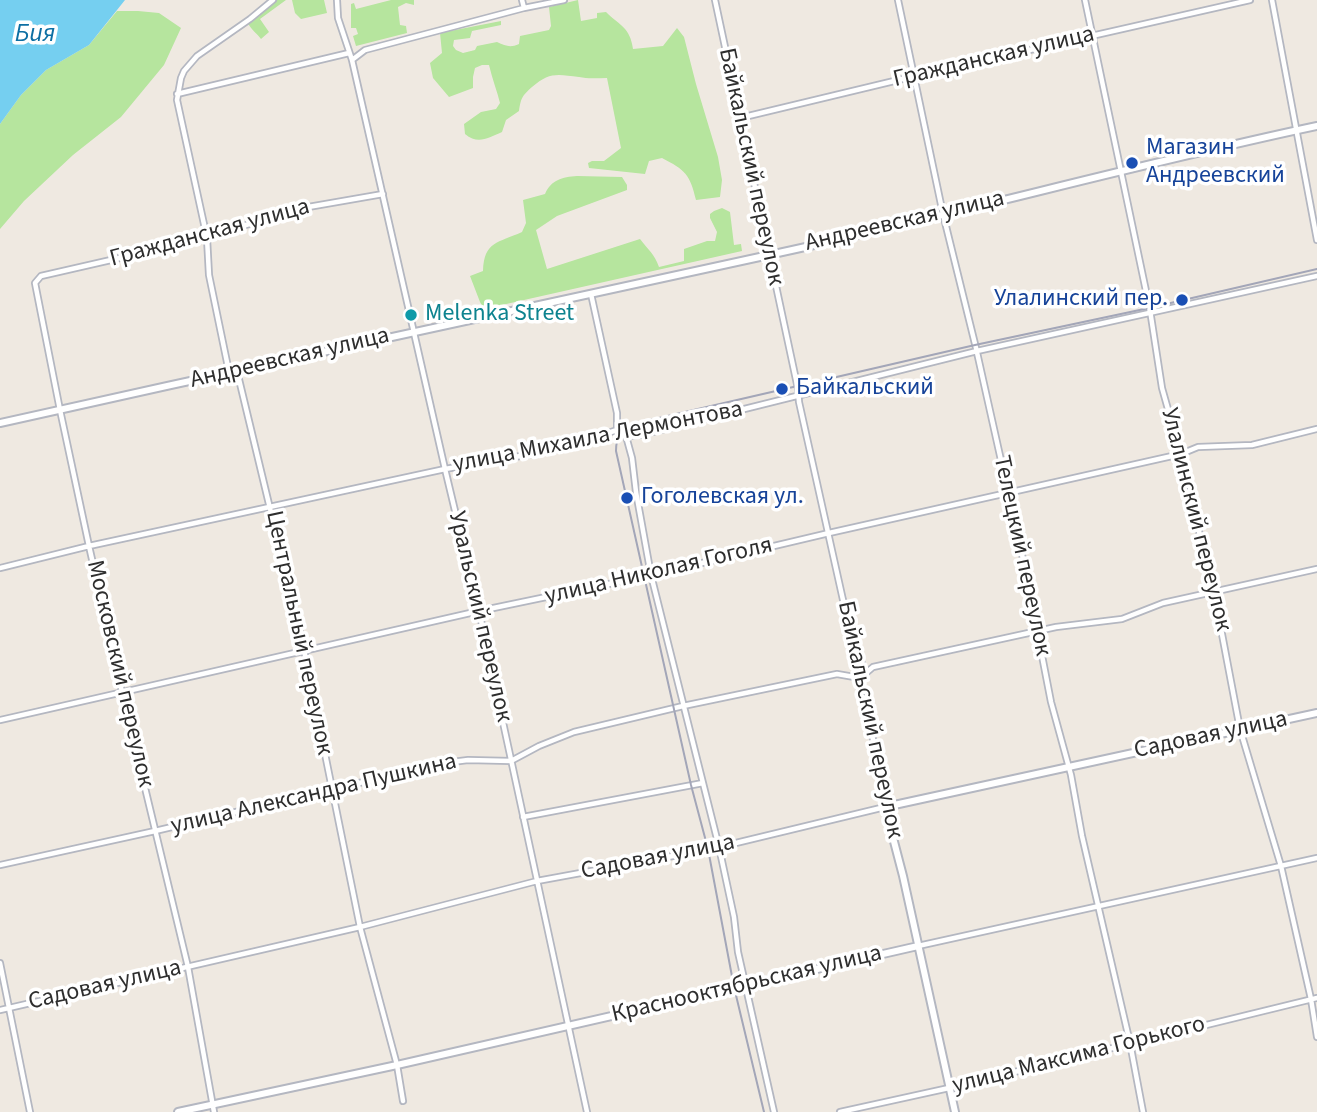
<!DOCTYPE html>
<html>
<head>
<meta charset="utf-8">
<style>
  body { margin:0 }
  canvas { display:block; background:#efe9e1 }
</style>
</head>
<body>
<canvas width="1317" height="1112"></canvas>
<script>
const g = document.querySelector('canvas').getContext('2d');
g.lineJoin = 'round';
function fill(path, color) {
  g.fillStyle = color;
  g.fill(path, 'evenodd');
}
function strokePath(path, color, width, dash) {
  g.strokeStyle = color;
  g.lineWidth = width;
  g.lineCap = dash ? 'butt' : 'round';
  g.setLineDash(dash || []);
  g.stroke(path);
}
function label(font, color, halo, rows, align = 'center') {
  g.font = font + ' "Source Sans 3",sans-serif';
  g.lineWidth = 7;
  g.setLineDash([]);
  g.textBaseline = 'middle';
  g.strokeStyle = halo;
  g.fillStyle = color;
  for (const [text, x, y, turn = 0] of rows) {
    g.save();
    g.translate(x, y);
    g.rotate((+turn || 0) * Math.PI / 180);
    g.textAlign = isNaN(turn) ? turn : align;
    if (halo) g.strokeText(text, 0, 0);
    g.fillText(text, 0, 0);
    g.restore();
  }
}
fill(new Path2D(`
  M277 0H286L260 19 269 32 261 39C257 33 251 30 248 23Z
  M292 0H324L327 13 301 19 295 13Z
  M391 0H414V5L406 3 398 7 400 25 406 26 407 33 356 46 353 36 358 34 356 28H351V4L354 3 356 9Z
  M578 0 581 21 597 18V13L606 12C620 26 630 27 633 49L663 46 677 28 684 37 696 84 718 157 722 180 720 197 696 200C690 174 685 170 662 158L649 161 645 174 589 168 588 163 592 161H604L621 148 607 78C597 78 588 79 579 77 557 74 549 72 532 87 522 96 521 98 519 111L506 120 502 132C488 138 478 145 465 134L464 124 481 112 496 109 500 103C497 91 492 78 489 65H482L475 68 473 77V88L449 97 433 78 430 63 442 53 440 33 501 21V25L472 31 470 38 454 40 453 46 456 50 463 53 475 50 477 46 497 42C506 46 510 48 519 44L520 36 549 30 551 26 549 7Z
  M117 11H138L159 13 181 28 164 65 121 117 73 155 24 201 0 229V124L21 95 46 70 89 45Z
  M577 176 622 177 627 185V190L557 216 536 230 547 269 640 239C649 251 654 253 659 267L684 261V249L707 241H715L717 232 710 218V214L714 211 722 208 730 212 734 245 741 244 742 251 484 309 480 302 470 276 483 271C484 241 498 243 522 232L526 223 523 200 545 194C551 180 562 177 577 176Z`), '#b6e59e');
fill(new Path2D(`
  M0 0H125L89 45 46 70 21 95 0 124Z`), '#75cff0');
const minor = new Path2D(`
  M337 0 338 18 352 60 445 469 479 611 587 1112
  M522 0 524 8
  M898 0 943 214 976 348 1025 568 1051 702 1071 775 1082 836 1130 1043 1143 1112
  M1085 0 1150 310 1162 388 1195 505 1202 550 1214 592 1240 729 1281 866 1311 999 1317 1037
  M1272 0 1317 240
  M352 60 365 50 524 8 564 0
  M177 94 349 53
  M740 118 915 76 1250 0
  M591 294 617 413V430
  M237 371 304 650 360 927 397 1065 403 1101
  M229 372 209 275 207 238 177 100 181 78 184 71 197 56 250 19 273 0
  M626 436 632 458 636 492 651 575 719 847 734 917 738 952 774 1112
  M0 568 89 546 445 469 555 450 617 430 626 436 640 435 977 351 1317 276
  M0 720 479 611 647 576 829 533 1181 454 1198 447 1252 445 1317 429
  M523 817 703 783
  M0 865 155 831 444 763 468 760 511 761 539 746 574 732 683 706 837 674 860 678 873 667 1056 627 1122 619 1163 603 1317 569
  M918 946 1317 858
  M0 963 30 1112
  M0 1010 360 927 537 881 711 849 885 807 874 743 859 687 862 664 843 600 799 402 798 389 715 0
  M214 1112 188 967 122 692 89 546 60 410 35 283 41 276 207 238 291 210 383 194
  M840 1112 949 1088 1317 998`);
const tertiary = new Path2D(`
  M0 423C256 366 512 310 769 255 952 216 1133 165 1317 126`);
const secondary = new Path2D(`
  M178 1112 397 1065 918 946
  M955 1112 903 876 885 807 1317 713`);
strokePath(minor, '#b4b7c1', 8);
strokePath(tertiary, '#b4b7c1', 10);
strokePath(secondary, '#b4b7c1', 10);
strokePath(minor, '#fff', 4.5);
strokePath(tertiary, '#fff', 6);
strokePath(secondary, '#fff', 6);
strokePath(new Path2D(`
  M764 1112 734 987 708 849 691 785 616 451C616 438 620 429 633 424L975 345 1149 308 1317 269`), '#a3a6b8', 2);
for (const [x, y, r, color] of [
  [1132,163,7,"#1a4fb4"],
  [1182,300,7,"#1a4fb4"],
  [411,315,7,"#0f9aa8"],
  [782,389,7,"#1a4fb4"],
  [627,498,7,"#1a4fb4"]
]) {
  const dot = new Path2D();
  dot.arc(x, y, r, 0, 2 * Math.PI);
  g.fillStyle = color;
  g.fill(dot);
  strokePath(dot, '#fff', 2.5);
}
label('24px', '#2e2e2e', '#fff', [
  ["Гражданская улица",994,58,-13],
  ["Байкальский переулок",750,167,78],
  ["Андреевская улица",905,222,-13],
  ["Гражданская улица",210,234,-15],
  ["Андреевская улица",290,359,-13],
  ["улица Михаила Лермонтова",598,438,-11],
  ["Улалинский переулок",1195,520,76],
  ["Телецкий переулок",1021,556,78],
  ["улица Николая Гоголя",659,572,-13],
  ["Уральский переулок",479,617,77],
  ["Центральный переулок",298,633,78],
  ["Московский переулок",119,674,77],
  ["Байкальский переулок",869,720,78],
  ["Садовая улица",1211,736,-12],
  ["улица Александра Пушкина",314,795,-13],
  ["Садовая улица",658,858,-11],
  ["Краснооктябрьская улица",747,985,-13],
  ["Садовая улица",105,986,-13],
  ["улица Максима Горького",1079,1056,-14]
]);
label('24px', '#164399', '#fff', [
  ["Магазин",1146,149],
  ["Андреевский",1146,177],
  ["Улалинский пер.",1168,300,"right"],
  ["Байкальский",796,389],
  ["Гоголевская ул.",641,498]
], 'left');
label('24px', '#0d838f', '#fff', [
  ["Melenka Street",425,315]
], 'left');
label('italic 26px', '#0d6fa3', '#fff', [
  ["Бия",35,35]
]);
</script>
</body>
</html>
